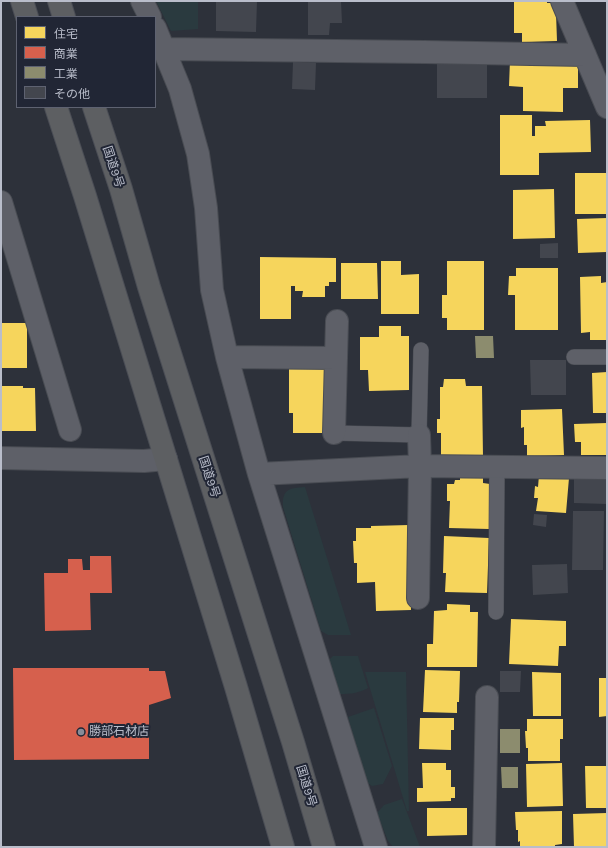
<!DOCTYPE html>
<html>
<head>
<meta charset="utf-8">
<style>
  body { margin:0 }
  #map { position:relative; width:608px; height:848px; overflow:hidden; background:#2d313a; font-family:Karla,"Noto Sans JP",sans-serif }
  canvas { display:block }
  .frame { position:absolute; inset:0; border:2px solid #b9bdca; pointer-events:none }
  .legend { position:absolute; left:16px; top:16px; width:140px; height:92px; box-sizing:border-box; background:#212635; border:1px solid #5e6271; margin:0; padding:5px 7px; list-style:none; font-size:12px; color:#b9bdca }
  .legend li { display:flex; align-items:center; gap:8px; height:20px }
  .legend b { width:20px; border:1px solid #5e6271 }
</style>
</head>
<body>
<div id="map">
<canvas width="608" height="848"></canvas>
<div class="frame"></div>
<ul class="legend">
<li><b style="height:11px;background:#f6d55c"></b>住宅</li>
<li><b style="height:11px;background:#d6604d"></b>商業</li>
<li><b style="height:11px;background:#8c8c6e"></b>工業</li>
<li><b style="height:11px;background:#43464e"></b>その他</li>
</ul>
</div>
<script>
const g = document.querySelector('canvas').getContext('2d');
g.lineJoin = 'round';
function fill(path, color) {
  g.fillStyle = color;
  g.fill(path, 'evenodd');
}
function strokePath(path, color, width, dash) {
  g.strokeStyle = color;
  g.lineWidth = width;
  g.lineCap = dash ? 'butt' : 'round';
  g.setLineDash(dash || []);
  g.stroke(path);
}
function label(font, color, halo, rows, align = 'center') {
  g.font = font + ' Karla,"Noto Sans JP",sans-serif';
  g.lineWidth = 4;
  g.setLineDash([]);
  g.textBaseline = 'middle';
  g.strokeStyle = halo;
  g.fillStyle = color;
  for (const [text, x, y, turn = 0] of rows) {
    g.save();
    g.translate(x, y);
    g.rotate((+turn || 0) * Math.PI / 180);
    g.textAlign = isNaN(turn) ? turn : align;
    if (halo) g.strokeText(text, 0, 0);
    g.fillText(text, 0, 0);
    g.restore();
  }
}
fill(new Path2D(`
  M156 1H198V29L171 31Z
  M305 487 351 635H328L321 631 283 507C282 489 289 488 305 487Z
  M333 656H358L368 688C359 693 351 694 340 694L329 660Z
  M365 672H406L409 811H407Z
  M374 708 392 766 383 784 372 786 366 782 348 717Z
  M402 799 420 847H393L388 841 377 813 384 805Z`), '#2a3a3f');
fill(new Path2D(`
  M514 1H547V3H551L556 13 557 41 522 42V33H514Z
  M510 60 578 62V88H563V112L523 111V87L509 86Z
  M500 115H532V136H535V126H546L545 121 590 120 591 152 539 153V175H500Z
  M575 173H607V214H575Z
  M554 189 555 238 513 239V190Z
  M607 218V252L578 253 577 219Z
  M260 257 336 258V282H329V286H325V297H302L303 291H295V286H291V319H260Z
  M381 261H401V275L419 274V314H381Z
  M447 261H484V330H447V318H442V295H447Z
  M341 263H377L378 299H341Z
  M516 268H558V330H515V295H508L509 276H516Z
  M601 276V283L607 282V340H590V332L581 333 580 277Z
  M1 323H27V368H1Z
  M379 326H401V336H409V390L369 391 368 370H360V337H379Z
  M289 368 325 369 323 433H293V413H289Z
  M607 372V413H593L592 373Z
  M444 379H465L466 386H482L483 457H441V433H437V419H440V387H443Z
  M1 386H23V388H35L36 431H1Z
  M562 409 564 455 527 456V445H524V427L521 428V410Z
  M607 423V452H606V455H581V442H575L574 424Z
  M460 474 483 477V483L490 484 489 529 449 528 450 501H447V484H454L455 480H460Z
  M539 475 569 478 566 513 536 511 538 498H534L535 486 538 487Z
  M409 525 411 610 376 611 375 582 357 583V563H354L353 541H356V528H371V526Z
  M444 536 489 538 487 593 445 592 446 573H443Z
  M447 604 470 605V612H478L477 667H427V644H433L434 611 447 610Z
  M511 619 566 621V646H559L558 666 509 664Z
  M425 670 460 671 459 702H457V713L423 712Z
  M532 672 561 673V716H533Z
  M599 678H607V716L599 717Z
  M420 718H454V730H451V750L419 749Z
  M527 719H563V739H560V761H528V748H526L525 731H527Z
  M422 763H446V770H451V787H455V798H451V801L417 802V788H423Z
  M562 763 563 806 527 807 526 764Z
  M585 766H607V808H586Z
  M427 808H467V835L427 836Z
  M562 811V844L555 845V847H520V841L518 842V830H516L515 812Z
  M607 813V846L574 847 573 814Z`), '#f6d55c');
fill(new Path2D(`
  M90 556H111L112 593H90L91 630 45 631 44 573H68V559H82L83 570H90Z
  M13 668H149V671H165L171 698 149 705V759L14 760Z`), '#d6604d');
fill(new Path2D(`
  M475 336H493L494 358H476Z
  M500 729H520V753H500Z
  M501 767H518V788H502Z`), '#8c8c6e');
fill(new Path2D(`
  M216 1H257L256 32 216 31Z
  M308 1H341L342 23H330L329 35H308Z
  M437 60H487V98H437Z
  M293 62 316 63 315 90 292 89Z
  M558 243V258H540V244Z
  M530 360H566V395H531Z
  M574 476 607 477V504L574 503Z
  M573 511H604L603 570H572Z
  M534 514 547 515 546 527 533 525Z
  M567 564 568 593 533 595 532 565Z
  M500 671H521L520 692H500Z`), '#43464e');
const lane = new Path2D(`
  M574 357H607
  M334 433 419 435 421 350
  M496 612 497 467`);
const street = new Path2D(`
  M142 1 150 17
  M562 1 607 107
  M155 28 180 89 198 154 206 208 212 290 227 357 259 474 376 847
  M164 49 424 52 585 55
  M1 202 70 430
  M227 357 336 358 334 433
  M336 358 337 321
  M1 458 144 461 166 459
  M259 474 420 466 607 468
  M418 598 420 466 419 435
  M484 847 487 697`);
const highway = new Path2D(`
  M22 1 27 17
  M59 1 64 17
  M56 107 85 196 236 687 283 847
  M94 107 121 189 149 287 293 742 324 847`);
strokePath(lane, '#494c53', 16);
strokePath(street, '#494c53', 24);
strokePath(highway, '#4a4d55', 24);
strokePath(lane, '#5e6068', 15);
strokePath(street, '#5e6068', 22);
strokePath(highway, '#5d5f62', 22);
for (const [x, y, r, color] of [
  [81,732,4,"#888c98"]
]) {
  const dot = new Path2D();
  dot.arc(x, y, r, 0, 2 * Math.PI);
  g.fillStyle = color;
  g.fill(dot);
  strokePath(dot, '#212635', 1.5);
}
label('12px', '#b9bdca', '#212635', [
  ["国道9号",113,167,72],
  ["国道9号",209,477,72],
  ["国道9号",306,786,73]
]);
label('12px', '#b9bdca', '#212635', [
  ["勝部石材店",89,732]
], 'left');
</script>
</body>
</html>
